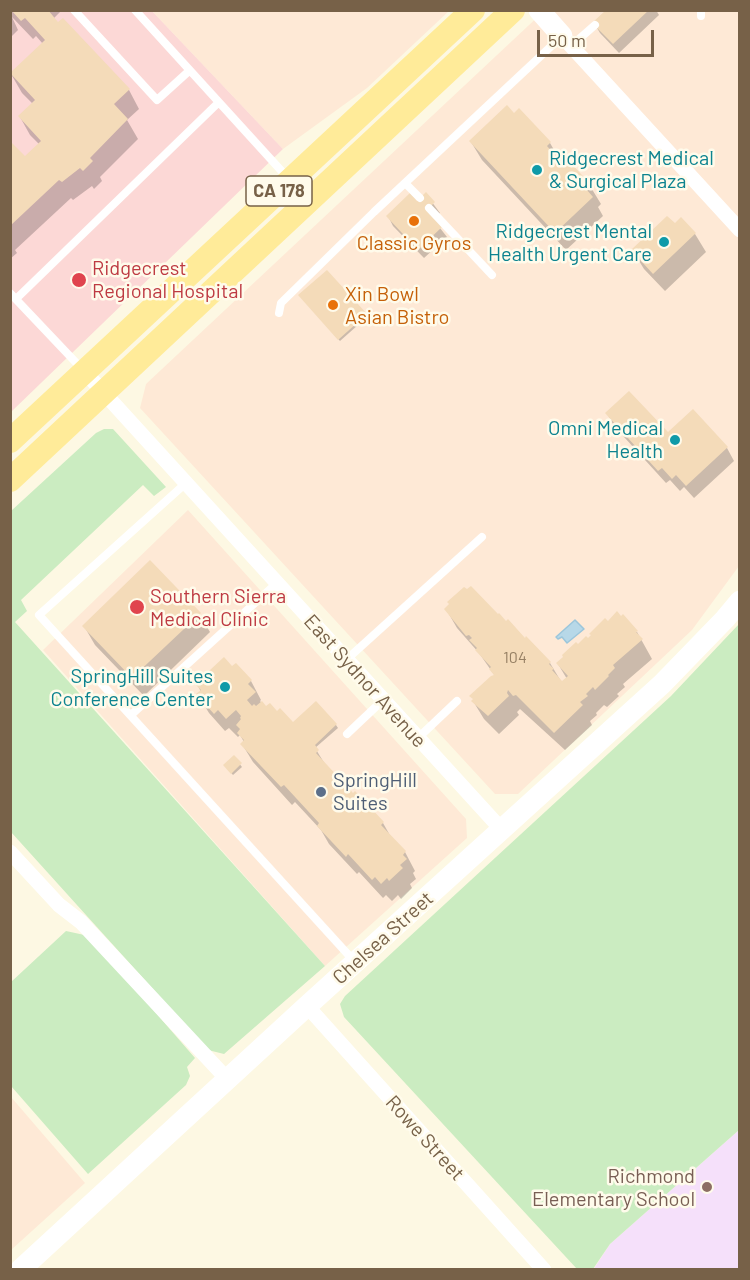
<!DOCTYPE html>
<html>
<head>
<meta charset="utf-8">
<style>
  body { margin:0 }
  #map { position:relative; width:750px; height:1280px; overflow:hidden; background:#fdf8e3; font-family:Barlow,sans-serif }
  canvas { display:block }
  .frame { position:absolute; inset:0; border:12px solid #776148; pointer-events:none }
  .scale { position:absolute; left:537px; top:30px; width:117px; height:27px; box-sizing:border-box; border:3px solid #776148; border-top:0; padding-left:8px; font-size:18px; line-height:21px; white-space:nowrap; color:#776148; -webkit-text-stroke:4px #fffbeb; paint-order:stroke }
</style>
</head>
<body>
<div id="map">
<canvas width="750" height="1280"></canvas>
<div class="frame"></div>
<div class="scale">50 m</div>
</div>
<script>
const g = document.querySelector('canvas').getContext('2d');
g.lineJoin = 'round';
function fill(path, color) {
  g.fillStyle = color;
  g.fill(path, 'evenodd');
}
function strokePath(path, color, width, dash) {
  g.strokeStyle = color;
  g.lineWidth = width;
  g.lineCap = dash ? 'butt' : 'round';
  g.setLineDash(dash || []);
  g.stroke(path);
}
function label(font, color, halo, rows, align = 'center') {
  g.font = font + ' Barlow,sans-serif';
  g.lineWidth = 5;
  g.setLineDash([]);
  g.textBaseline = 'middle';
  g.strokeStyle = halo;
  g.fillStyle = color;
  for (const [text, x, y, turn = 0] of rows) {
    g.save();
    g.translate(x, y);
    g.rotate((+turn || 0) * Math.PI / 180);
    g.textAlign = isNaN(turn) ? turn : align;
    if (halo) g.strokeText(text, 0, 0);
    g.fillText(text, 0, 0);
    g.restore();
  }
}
fill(new Path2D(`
  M152 11H449L367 88 283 149Z
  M544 11H739V566L692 630 518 794H495L140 408 146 384Z
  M188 510 466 819 467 838 325 966 43 650Z
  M11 1097 85 1183 11 1250H10Z`), '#fee9d6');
fill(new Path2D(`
  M739 1130V1269L593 1270 610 1244Z`), '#f5e0fa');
fill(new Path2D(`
  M11 11H152L283 149 11 412Z`), '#fcd8d6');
fill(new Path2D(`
  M104 429H113L166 487 154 496 143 485 21 600 27 611 15 622 325 966 224 1054 208 1050 11 832V511L96 433Z
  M739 624V1130L610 1244 593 1269H577L344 1017 340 1004 345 996 671 696Z
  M66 931 89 936 195 1058 187 1067 190 1076 186 1085 88 1174 11 1086V982Z`), '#cbecc1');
const water = new Path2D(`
  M575 620 584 629 567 643 562 637 558 639 556 637Z`);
fill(water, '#b7d8e8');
strokePath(water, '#9cc6db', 1.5);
fill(new Path2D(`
  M10 10H62L53 19 129 90 139 109 127 120 138 139 100 177 102 181 94 189 92 186 73 200 71 198 15 250 17 253 10 259V143L25 159 40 145 30 135 20 117 33 104 22 93 11 74 43 44 36 36 33 39 12 17 18 30 10 38Z
  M608 10H656L659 15 619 53 600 33 594 23Z
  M471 142 550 143 557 155 590 186 601 204 598 207 603 216 566 250 482 160Z
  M426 194 440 213 433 219 447 237 424 258 393 226 388 216 417 203Z
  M675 225 695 234 706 252 665 291 644 269 633 251Z
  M302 298 366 315 367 317 340 341Z
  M693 411 727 448 734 461 694 498 684 487 680 491 670 480 666 483 614 426 607 413 668 434Z
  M446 609 498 616 550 663 562 683 567 679 558 664 578 646 588 640 637 632 652 659 623 684 625 687 617 694 619 696 607 707 604 705 596 713 597 715 590 721 592 725 565 750 520 709 517 712 519 715 499 734 484 719 473 701 495 676 479 653 457 628Z
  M199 614 210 632 144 696 95 645 84 626Z
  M236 665 251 681 261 700 260 701 266 708 293 724 316 703 336 725 338 728 315 748 328 769 353 795 355 793 383 823 392 839 405 852 415 871 413 873 416 879 410 884 412 888 401 899 398 895 392 901 386 895 383 898 359 872 357 874 329 844 321 830 295 802 292 805 253 762 242 744 244 742 240 735 238 737 229 728 225 731 209 713 198 695 201 692 197 684Z
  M234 757 242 767 233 775 226 767Z`), '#0003');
fill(new Path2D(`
  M11 10H48L58 22 63 18 130 89 114 104 128 119 90 158 93 161 83 171 80 168 62 182 59 180 10 226V141L25 156 41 141 18 116 35 100 10 73 45 40 25 18 21 21Z
  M606 10H649L613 44 592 23Z
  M507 105 514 113 519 108 551 142 547 146 555 155 560 151 591 185 587 190 593 197 555 233 469 141Z
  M426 192 435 202 427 210 442 227 418 250 386 216 410 193 417 201Z
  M667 216 675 223 681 217 696 233 653 274 631 250Z
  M327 270 367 314 338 340 298 295Z
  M629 391 668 432 693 409 728 447 686 486 676 475 672 479 662 468 658 471 605 413Z
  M150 560 201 613 132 678 82 626Z
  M471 586 498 614 499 613 506 621 508 619 525 638 526 636 551 662 549 664 554 669 552 670 562 681 568 676 556 663 563 657 562 655 576 642 578 644 586 636 588 638 591 635 589 634 605 618 608 621 617 611 621 616 623 614 638 631 636 632 643 639 613 665 615 668 608 675 609 676 595 690 593 687 586 694 588 696 580 702 583 705 554 733 516 695 513 696 508 690 507 693 509 696 488 716 471 701 473 699 469 696 491 676 494 675 489 669 491 667 475 650 477 648 469 640 472 638 469 635 466 636 444 609 449 604 447 602 464 587 467 589Z
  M224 657 232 666 236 663 252 680 248 684 256 692 247 700 252 706 254 704 256 706 262 701 266 706 270 703 277 711 280 708 293 722 316 701 337 724 315 745 319 750 316 753 353 793 355 791 384 822 381 825 406 851 403 855 407 859 400 865 403 868 389 881 387 878 381 884 375 877 372 880 348 854 346 857 317 826 319 823 284 785 281 787 240 744 244 740 237 733 240 729 236 725 241 719 240 718 241 716 236 710 226 719 218 710 214 714 196 694 201 690 195 684Z
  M234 755 242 763 231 774 223 765Z`), '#f4dbb9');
strokePath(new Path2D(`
  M74 10 157 100 189 71
  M135 10 287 177
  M701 10V16
  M571 46 595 25
  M405 183 420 198
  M429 208 492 275
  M10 293 83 370
  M16 299 218 103
  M279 313 281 303 374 212 561 37
  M186 483 39 615 354 961
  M346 660 482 537
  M131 715 277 583
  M347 734 383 700
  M418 738 457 701`), '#fff', 8);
strokePath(new Path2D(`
  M562 36 740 230
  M84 371 502 830
  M10 852 59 905 81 922 228 1080
  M307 1006 544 1270`), '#fff', 15);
strokePath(new Path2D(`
  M539 10 562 36
  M20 1270 307 1006 662 684 725 619 740 601`), '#fff', 21);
strokePath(new Path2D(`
  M10 441 473 10
  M10 480 513 10`), '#ffeb99', 24);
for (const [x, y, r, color] of [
  [537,170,6,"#0f9aa8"],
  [414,221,6,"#e8710a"],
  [664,242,6,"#0f9aa8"],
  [79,280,8,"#e0444e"],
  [333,305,6,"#e8710a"],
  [675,440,6,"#0f9aa8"],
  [137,607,8,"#e0444e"],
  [225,687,6,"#0f9aa8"],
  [321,792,6,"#5c6f8a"],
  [707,1187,6,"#8d6e63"]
]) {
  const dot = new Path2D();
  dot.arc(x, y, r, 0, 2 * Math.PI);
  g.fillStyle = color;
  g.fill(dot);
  strokePath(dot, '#fffbeb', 2);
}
label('16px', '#968064', null, [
  ["104",515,658]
]);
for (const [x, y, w] of [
  [279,191,66]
]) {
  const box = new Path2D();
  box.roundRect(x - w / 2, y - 15, w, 30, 4.5);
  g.fillStyle = '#fffbeb';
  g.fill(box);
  strokePath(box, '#776148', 1.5);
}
label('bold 18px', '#776148', null, [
  ["CA 178",279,191]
]);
label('20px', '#0d838f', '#fffbeb', [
  ["Ridgecrest Medical",549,158,"left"],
  ["& Surgical Plaza",549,181,"left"],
  ["Ridgecrest Mental",652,231],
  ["Health Urgent Care",652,254],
  ["Omni Medical",663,428],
  ["Health",663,451],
  ["SpringHill Suites",213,676],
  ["Conference Center",213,699]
], 'right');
label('20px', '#c56008', '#fffbeb', [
  ["Classic Gyros",414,243],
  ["Xin Bowl",345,294,"left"],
  ["Asian Bistro",345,317,"left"]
]);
label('20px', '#be3a42', '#fffbeb', [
  ["Ridgecrest",92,268],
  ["Regional Hospital",92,291],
  ["Southern Sierra",150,596],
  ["Medical Clinic",150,619]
], 'left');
label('20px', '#776148', '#fffbeb', [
  ["East Sydnor Avenue",365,681,48],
  ["Chelsea Street",383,938,-42],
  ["Rowe Street",425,1138,48]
]);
label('20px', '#4e5e75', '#fffbeb', [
  ["SpringHill",333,780],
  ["Suites",333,803]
], 'left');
label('20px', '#785e54', '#fffbeb', [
  ["Richmond",695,1176],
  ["Elementary School",695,1199]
], 'right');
</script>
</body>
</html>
